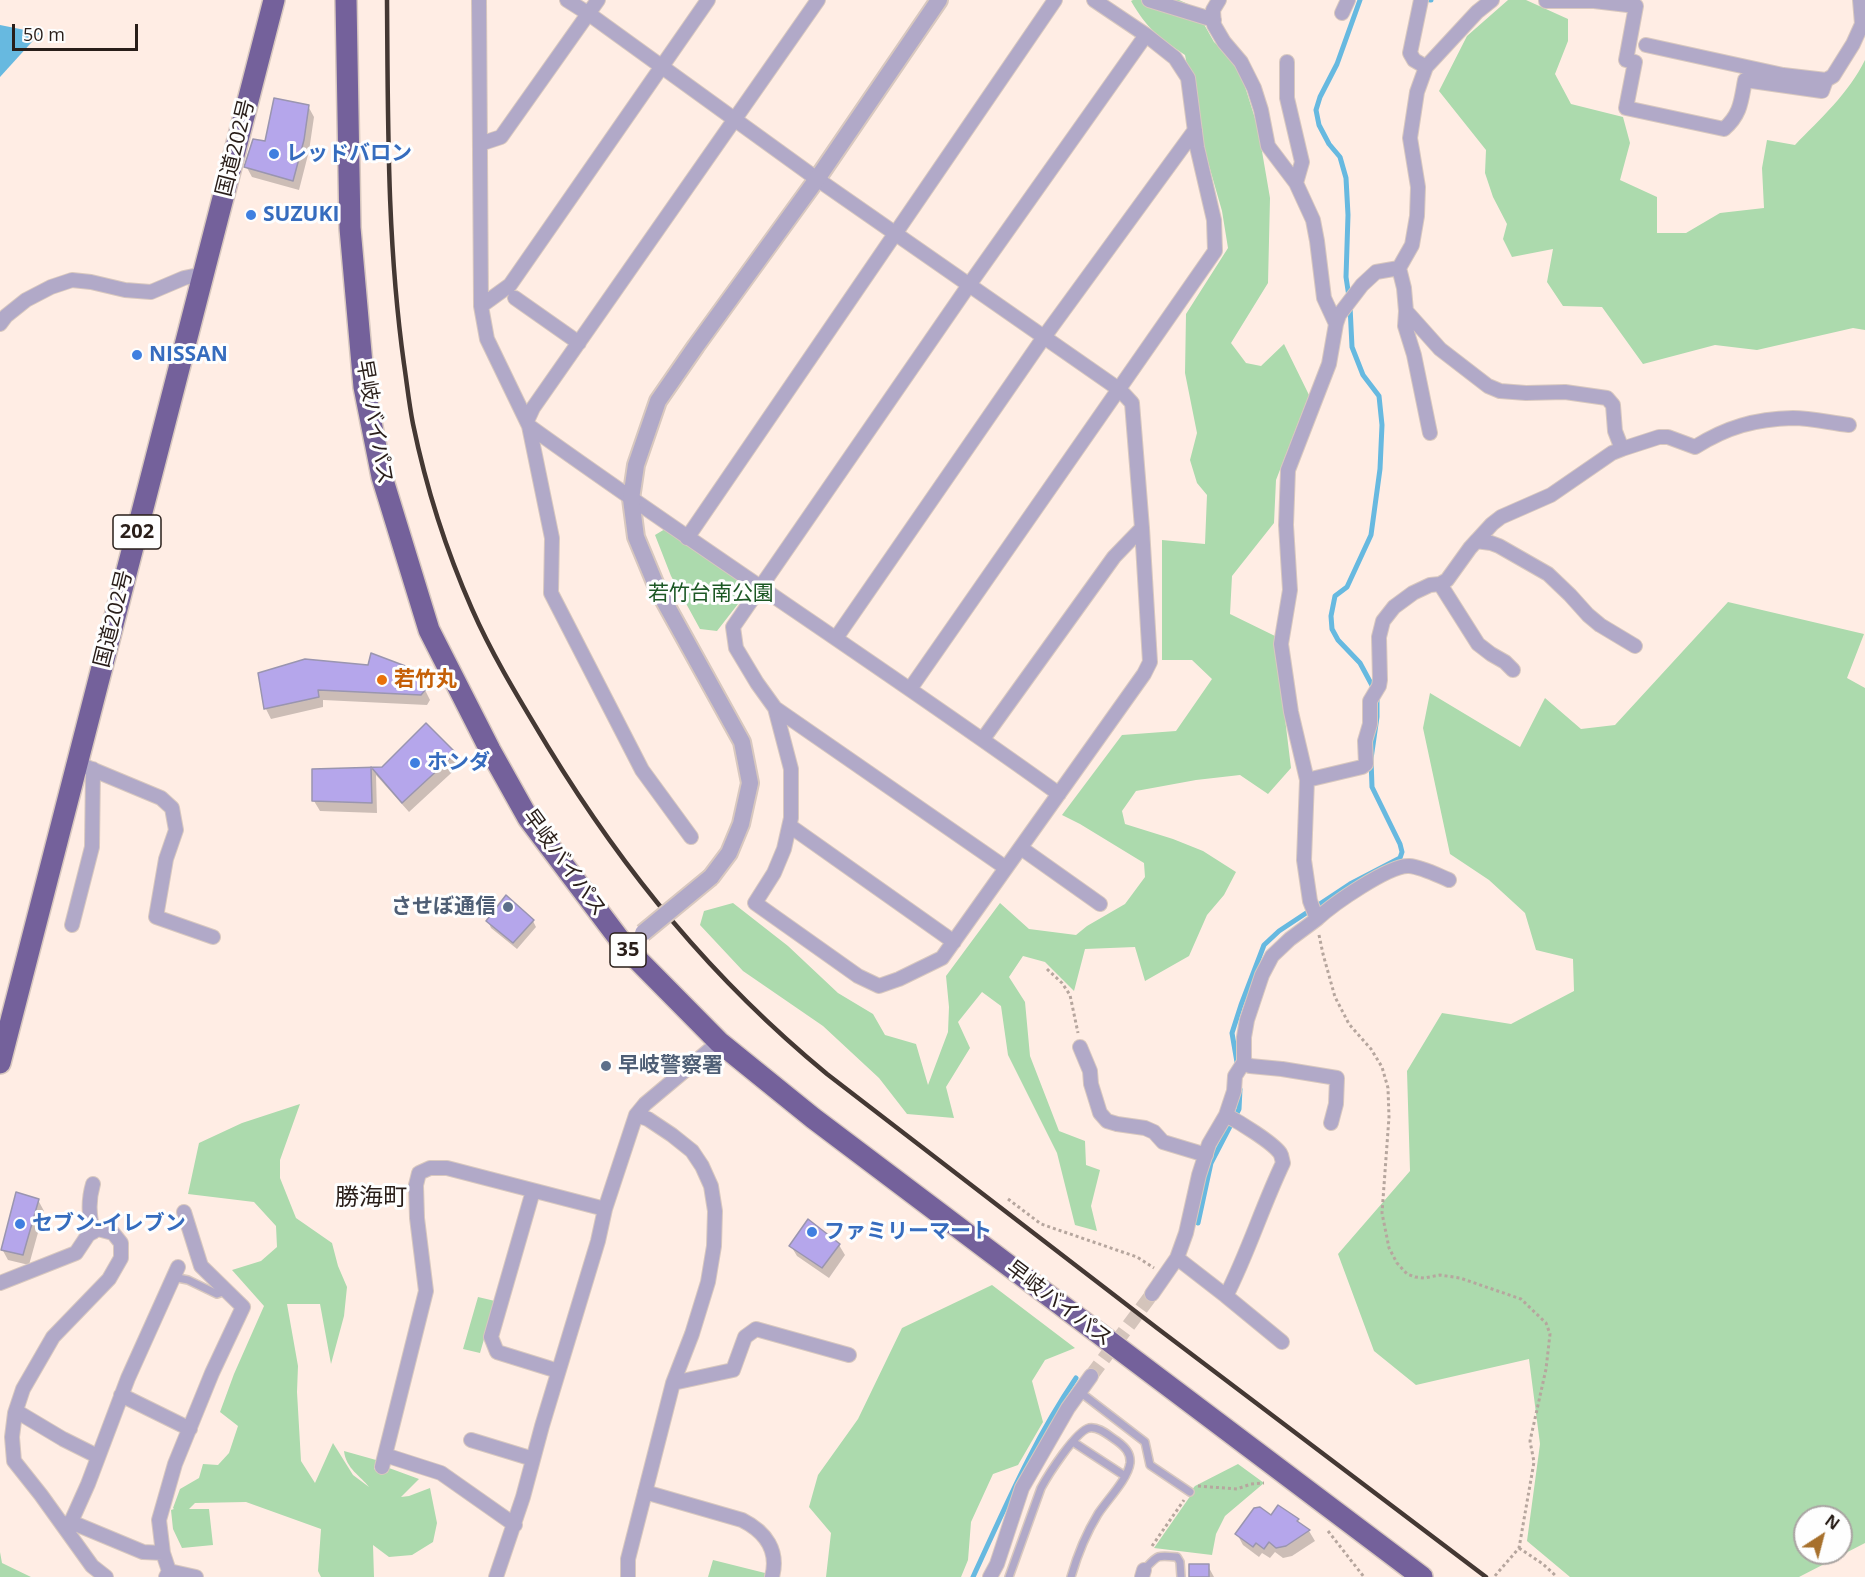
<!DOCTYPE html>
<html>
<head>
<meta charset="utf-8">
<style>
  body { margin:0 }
  #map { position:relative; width:1865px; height:1577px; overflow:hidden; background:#ffede4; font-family:"Open Sans",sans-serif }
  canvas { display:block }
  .north { position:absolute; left:1793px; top:1505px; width:60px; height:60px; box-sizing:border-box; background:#fefefe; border:2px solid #a9a4a2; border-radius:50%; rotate:36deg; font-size:16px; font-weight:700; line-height:24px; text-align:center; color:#291e19 }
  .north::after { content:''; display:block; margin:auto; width:21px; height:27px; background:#a7702c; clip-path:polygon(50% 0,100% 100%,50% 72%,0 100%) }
  .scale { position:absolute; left:12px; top:24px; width:126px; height:27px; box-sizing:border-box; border:3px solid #291e19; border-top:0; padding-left:8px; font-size:18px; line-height:21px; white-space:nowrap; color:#291e19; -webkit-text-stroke:4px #fefefe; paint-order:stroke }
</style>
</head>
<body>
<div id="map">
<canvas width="1865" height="1577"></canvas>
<div class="north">N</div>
<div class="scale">50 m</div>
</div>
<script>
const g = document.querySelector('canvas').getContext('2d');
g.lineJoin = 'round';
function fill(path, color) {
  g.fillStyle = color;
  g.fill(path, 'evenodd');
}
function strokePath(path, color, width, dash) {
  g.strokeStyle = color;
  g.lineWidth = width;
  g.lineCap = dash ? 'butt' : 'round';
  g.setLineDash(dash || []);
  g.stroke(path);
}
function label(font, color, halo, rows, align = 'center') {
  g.font = font + ' "Open Sans","Noto Sans JP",sans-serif';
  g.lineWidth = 6;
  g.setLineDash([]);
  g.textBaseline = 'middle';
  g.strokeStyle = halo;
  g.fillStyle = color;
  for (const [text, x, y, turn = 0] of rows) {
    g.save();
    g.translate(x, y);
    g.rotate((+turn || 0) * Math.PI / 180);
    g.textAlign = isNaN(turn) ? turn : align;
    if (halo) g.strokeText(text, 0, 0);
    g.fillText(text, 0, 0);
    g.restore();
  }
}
fill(new Path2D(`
  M1133 0H1179L1199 9 1205 26 1214 42 1238 64 1258 128 1270 198 1268 283 1231 343 1246 363 1261 366 1284 344 1309 395 1276 480 1274 523 1232 576 1230 614 1275 636 1291 768 1268 794 1240 775 1196 780 1136 791 1122 811 1125 824 1173 839 1203 851 1236 872 1224 895 1207 915 1189 956 1145 981 1135 947 1085 949 1074 991 1045 962 1023 956 1009 977 1025 1002 1030 1056 1059 1131 1085 1141 1086 1165 1100 1170 1091 1206 1097 1231 1075 1225 1057 1153 1008 1055 1001 1006 982 992 958 1022 970 1048 946 1087 954 1118 907 1114 879 1078 823 1026 743 971 700 925 704 911 733 903 788 946 838 993 873 1014 885 1035 916 1044 928 1085 948 1032 949 1007 946 976 1000 903 1029 929 1076 935 1087 926 1125 904 1145 877 1144 863 1080 824 1062 815 1122 735 1176 731 1212 679 1192 660H1162V540L1205 544 1207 495 1197 483 1190 460 1197 433 1185 373 1186 314 1228 248 1222 211 1204 148 1185 55C1159 37 1147 29 1131 1Z
  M1508 0H1526L1568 19V41L1555 74 1571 104 1623 117 1630 143 1620 180 1657 197V233H1686L1720 213 1764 208 1762 168 1767 140 1795 145C1820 119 1849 93 1865 60V330L1853 328 1757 350 1715 345 1643 364 1602 307 1563 306 1547 282 1553 249 1512 257 1503 239 1507 224 1493 197 1485 173 1486 150 1439 91 1467 36Z
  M665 529 741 582 745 595 717 631 700 629 671 576 655 535Z
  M1728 602 1864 634 1847 678 1865 688V1543L1799 1577H1570L1527 1541 1540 1444 1529 1359 1416 1385 1374 1351 1338 1254 1410 1171 1407 1071 1442 1013 1511 1024 1574 991 1573 959 1536 950 1525 913 1489 880 1450 854 1423 728 1430 693 1520 747 1545 698 1581 729 1615 725ZM1805 1517H1841V1553H1805Z
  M300 1104 280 1160V1178L296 1218 332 1243 338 1266 347 1287 344 1316 331 1364 320 1304H287L298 1366 297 1392 301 1461 315 1483 333 1443 353 1475 369 1487C361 1476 346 1469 344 1451L376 1460 374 1469 387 1473 389 1468 419 1479 401 1497 409 1496 430 1488 437 1523 433 1542 412 1555 389 1557 373 1545 374 1577H321L318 1571 321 1529 246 1502 195 1503 189 1509H209L213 1545 182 1548 173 1529 171 1510 174 1509 173 1508 180 1489 199 1478 203 1464 218 1465 229 1453 238 1426 220 1412 234 1374 264 1306 232 1270 261 1261 277 1247 276 1226 254 1202 188 1194 199 1143 242 1123Z
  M992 1285 1075 1348 1045 1360 1032 1381 1043 1422 1018 1465 993 1474 971 1522 968 1560 961 1577H826L831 1533 809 1507 818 1475 858 1419 902 1328Z
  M478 1297 495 1301 480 1353 463 1349Z
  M1238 1464 1264 1483 1225 1516 1216 1534 1212 1555 1154 1548 1191 1495 1190 1492 1195 1486Z
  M0 1552 2 1563 31 1577H0Z
  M713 1560 765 1573 764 1577H708Z`), '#acdaad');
fill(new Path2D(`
  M0 25 40 33 0 77Z`), '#67b9e0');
fill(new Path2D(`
  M308 106 314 117 309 151 299 190 252 177 246 166 266 143Z
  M259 674 421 682 430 700 427 705 323 700V707L271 719 266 709Z
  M455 754 461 764 409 812 376 775 377 813 320 811 314 801 313 771 382 768Z
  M488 921H533L536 927 517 949 491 928Z
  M38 1200 44 1211 29 1265 8 1260 2 1249Z
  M839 1245 845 1255 829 1278 797 1256 791 1246Z
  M1271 1517 1297 1520 1300 1525 1309 1531 1315 1541 1292 1556 1283 1558 1275 1552 1270 1558 1262 1553 1259 1557 1243 1545 1237 1534Z
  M1208 1566 1214 1577H1190Z`), '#0003');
strokePath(new Path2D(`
  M1430 0H1431
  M1349 297 1346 277 1348 215 1346 178 1340 157 1329 144 1319 125 1316 110 1320 97 1337 64 1360 0
  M1350 306 1352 347 1363 375 1379 396 1382 425 1380 469 1371 535 1347 587 1335 596 1331 616 1332 629 1338 640 1360 663 1374 689
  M1238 1068 1232 1033 1241 1005 1264 945 1279 931 1350 884 1400 858 1402 852 1400 844 1372 787 1371 759 1377 717V697
  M1198 1223 1211 1163 1239 1109 1240 1089
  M973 1577C1005 1508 1033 1441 1076 1378`), '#67b9e0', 5);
const building = new Path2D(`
  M274 98 309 105 304 140 293 181 244 167 253 139 265 141Z
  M371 653 416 670 426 689 421 695 318 690 319 697 264 709 258 673 305 659 368 665Z
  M426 723 456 753 402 803 371 767 372 803 312 801V769L382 767Z
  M506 895 534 920 513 943 486 921Z
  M16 1192 39 1199 23 1255 1 1250Z
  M808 1219 840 1244 822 1268 789 1246Z
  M1278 1505 1299 1519 1297 1521 1310 1530 1286 1546 1276 1548 1269 1542 1264 1549 1256 1543 1253 1547 1235 1534 1254 1508 1260 1507 1271 1515Z
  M1189 1564H1209V1577H1189Z`);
fill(building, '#b5a6eb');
strokePath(building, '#9a95af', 1.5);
strokePath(new Path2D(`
  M1091 1376 1152 1294`), '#d4c4bb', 14, [14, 7]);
const service = new Path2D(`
  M173 1277 188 1280 217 1294 226 1291
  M1080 1392 1145 1442 1150 1465 1190 1492
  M1073 1442 1125 1476
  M1144 1570C1158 1555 1156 1555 1177 1557L1180 1562 1181 1577
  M1009 1577 1041 1488C1048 1475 1076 1431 1089 1428 1099 1426 1109 1436 1117 1441 1125 1447 1131 1453 1130 1463 1128 1479 1107 1500 1098 1514 1087 1532 1077 1556 1071 1577`);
const minor = new Path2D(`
  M479 0 481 306 487 339 529 426 552 538 551 593 642 770 691 837
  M567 0 589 14 817 179 1120 390 1132 403 1142 528 1150 662 1144 674 942 958 899 979 879 986 858 976 755 903 774 873 784 849 791 818V769L775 708
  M1149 0 1214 20
  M1219 0 1213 10 1214 25 1224 42 1241 62 1254 88 1261 110 1268 146 1296 183 1313 220 1317 241 1324 298 1336 324
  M1421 0 1410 53 1414 60 1426 67
  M1546 1H1594L1636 6 1626 60 1635 62 1626 108 1724 129C1741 114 1741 101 1745 80L1822 91 1826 80
  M1342 13 1348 0
  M1646 45 1783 75 1826 80 1833 76 1853 44 1862 24 1860 0
  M1287 62V98L1302 162 1296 183
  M480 144 501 137 598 0
  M1399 268 1404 288 1406 311 1440 349 1488 386 1500 391 1526 393 1565 392 1607 398 1613 405 1615 431 1622 449
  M515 298 579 343
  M481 306 510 285 708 0
  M1406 311 1405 326 1414 355 1430 433
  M0 324 6 316 26 300 51 287 72 280 91 282 125 290 151 292 184 278 203 274
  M527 421 533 408 818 0
  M529 426C704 552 884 668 1059 794
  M687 538 1055 0
  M1476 541 1491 543 1499 546 1548 574 1570 595 1588 615 1600 625 1635 646
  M1440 584 1478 644 1491 654 1505 662 1513 670
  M836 638 1044 337 1195 130
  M910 689 1215 251 1214 220 1197 147 1188 78 1175 58 1146 35 1094 0
  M983 739 1114 557 1142 528
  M77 763 161 798 172 808 176 830 166 859 156 917 213 937
  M1307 780 1362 767 1366 764 1365 741 1370 724V701L1379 686 1380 680 1379 637 1383 621 1394 607 1413 593 1430 585 1440 584 1447 580 1470 548 1492 524 1501 517 1551 495 1612 453 1622 449 1659 437H1668L1695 447C1727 427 1755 419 1793 418 1811 418 1831 423 1849 425
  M790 826 954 942
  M1021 848 1100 904
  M1006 868 775 708 757 683 736 648 733 627 969 285 1146 35
  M1317 919C1333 904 1389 865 1409 866 1422 867 1437 875 1449 880
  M72 925 92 847 93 769
  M1080 1047 1090 1071 1091 1084 1100 1113 1107 1121 1117 1124 1145 1128 1154 1132 1163 1142 1206 1155
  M1244 1062 1250 1066 1282 1069 1337 1078 1336 1104 1331 1123
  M533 1191 491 1337 497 1352 558 1371
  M93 1232C89 1215 88 1201 93 1184
  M1177 1258 1226 1296C1248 1253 1262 1207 1283 1163 1282 1160 1282 1156 1280 1153 1272 1142 1239 1122 1226 1115
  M0 1283 76 1253 88 1235 98 1229 113 1233 121 1243V1258L109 1279 53 1337 23 1389 15 1413 12 1437 14 1461 41 1495 92 1566 106 1577
  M1152 1294 1177 1258 1186 1233 1199 1175 1209 1144 1226 1115 1234 1091 1235 1076 1244 1062V1037L1247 1020 1262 975 1272 956 1290 939 1317 919 1310 901 1304 860 1307 780 1291 712 1281 644 1290 590 1286 525 1288 470 1329 364 1336 324 1339 315 1362 285 1376 272 1399 268 1412 245 1417 216 1418 187 1410 138 1417 92 1426 67 1477 12 1492 0
  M1226 1296 1282 1342
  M673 1383 733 1370 745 1337 756 1329 849 1355
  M121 1395 190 1429
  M16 1411 63 1439 97 1456
  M471 1440 533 1459
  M385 1455 441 1473 515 1525
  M382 1467 426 1291 417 1218 416 1185 419 1173 430 1168H447L605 1209
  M645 1492 742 1520C766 1532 779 1551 772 1577
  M71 1522 88 1484 128 1378 178 1267
  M63 1524 71 1522 143 1552 163 1553
  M169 1571 196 1577
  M166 1577 169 1571 163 1553 159 1520 175 1464 212 1373 243 1307 201 1266 184 1212
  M496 1577 523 1497 542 1426 598 1241 605 1209 636 1115 645 1104 719 1042
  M628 1577V1559L673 1383 692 1334 708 1282 714 1246 715 1211 711 1186 702 1166 692 1151 672 1135 648 1119 636 1115
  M990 1577 997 1564 1022 1488 1068 1408 1091 1376
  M1142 1577 1144 1570`);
const tertiary = new Path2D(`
  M711 877 729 853 741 824 750 783 742 742 658 590 636 537 631 499 636 465 658 401 696 346 817 179 939 0`);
const trunk = new Path2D(`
  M346 0 350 228 364 387 382 477 429 630 490 750 528 818 626 948 719 1042 813 1118 1422 1577
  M0 1063 274 0`);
strokePath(service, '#d8c8bf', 10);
strokePath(minor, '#d8c8bf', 16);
strokePath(tertiary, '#d8c8bf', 20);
strokePath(trunk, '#d8c8bf', 24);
strokePath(new Path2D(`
  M1319 935 1323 954 1335 997 1349 1024 1371 1049 1382 1067 1388 1088 1389 1117 1382 1213 1389 1248 1397 1263 1407 1274 1415 1277 1424 1278 1440 1275 1460 1278 1521 1299 1546 1323 1550 1334 1546 1369 1530 1441 1534 1462 1519 1548 1494 1577
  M1047 969 1062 983 1070 995 1078 1033
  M1008 1199 1041 1224 1137 1257 1154 1268
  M1198 1486 1237 1489 1251 1484 1264 1483
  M1328 1531 1364 1577
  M1152 1546 1184 1500
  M1519 1548 1543 1564 1557 1577`), '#b6a69e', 3, [3, 3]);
strokePath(service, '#b1a9c8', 7);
strokePath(minor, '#b1a9c8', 14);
strokePath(tertiary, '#b1a9c8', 16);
strokePath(trunk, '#74619b', 21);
strokePath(new Path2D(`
  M387 0C388 122 387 243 404 364 407 384 409 404 413 424 426 487 446 550 472 609 493 657 521 702 548 747 625 873 713 980 827 1074L1157 1328 1486 1577`), '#443833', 4.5);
const tertiaryBridge = new Path2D(`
  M643 933 711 877`);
strokePath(tertiaryBridge, '#d8c8bf', 20, []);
strokePath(tertiaryBridge, '#b1a9c8', 16);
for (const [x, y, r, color] of [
  [274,154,6,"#3f7fe0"],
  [251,215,6,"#3f7fe0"],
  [137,355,6,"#3f7fe0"],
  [382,680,6,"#e8710a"],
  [415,763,6,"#3f7fe0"],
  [508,907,6,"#5c6f8a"],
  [606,1066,6,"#5c6f8a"],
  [20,1224,6,"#3f7fe0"],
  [812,1232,6,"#3f7fe0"]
]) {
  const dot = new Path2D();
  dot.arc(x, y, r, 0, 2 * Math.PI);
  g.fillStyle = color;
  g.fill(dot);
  strokePath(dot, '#fefefe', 2);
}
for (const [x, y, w] of [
  [137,532,48],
  [628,950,36]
]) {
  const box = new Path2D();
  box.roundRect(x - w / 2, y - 17, w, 34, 4.5);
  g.fillStyle = '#fefefe';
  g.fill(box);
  strokePath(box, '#291e19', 1.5);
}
label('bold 20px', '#291e19', null, [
  ["202",137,532],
  ["35",628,950]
]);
label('21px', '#291e19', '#fefefe', [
  ["国道202号",236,148,-76],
  ["早岐バイパス",374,422,80],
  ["国道202号",114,619,-76],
  ["早岐バイパス",564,863,54],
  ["早岐バイパス",1059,1304,37]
]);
label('bold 21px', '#366cbe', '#fefefe', [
  ["レッドバロン",286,154],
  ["SUZUKI",263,215],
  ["NISSAN",149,355],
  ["ホンダ",427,763],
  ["セブン-イレブン",32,1224],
  ["ファミリーマート",824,1232]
], 'left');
label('21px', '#1c5824', '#fefefe', [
  ["若竹台南公園",711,594]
]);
label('bold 21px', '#c56008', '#fefefe', [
  ["若竹丸",394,680]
], 'left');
label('bold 21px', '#4e5e75', '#fefefe', [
  ["させぼ通信",496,907],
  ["早岐警察署",618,1066,"left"]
], 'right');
label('24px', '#291e19', '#fefefe', [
  ["勝海町",371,1198]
]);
</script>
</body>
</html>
